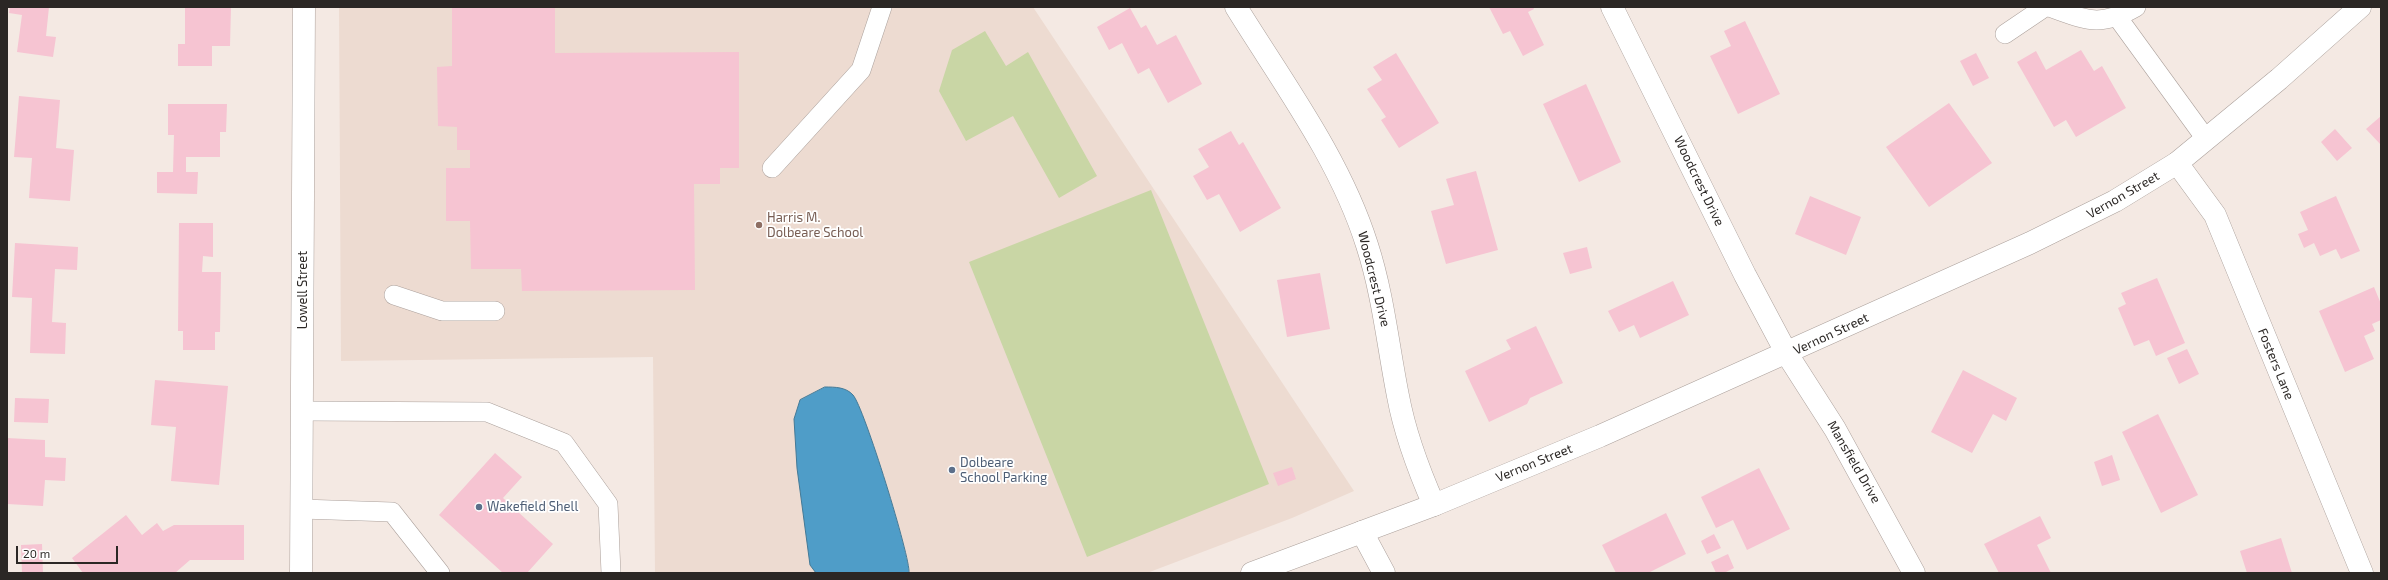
<!DOCTYPE html>
<html>
<head>
<meta charset="utf-8">
<style>
  body { margin:0 }
  #map { position:relative; width:2388px; height:580px; overflow:hidden; background:#f4e9e3; font-family:"Exo 2",sans-serif }
  canvas { display:block }
  .frame { position:absolute; inset:0; border:8px solid #2b2725; pointer-events:none }
  .scale { position:absolute; left:16px; top:546px; width:102px; height:18px; box-sizing:border-box; border:2px solid #2b2725; border-top:0; padding-left:5px; font-size:12px; line-height:14px; white-space:nowrap; color:#2b2725; -webkit-text-stroke:3px #fff; paint-order:stroke }
</style>
</head>
<body>
<div id="map">
<canvas width="2388" height="580"></canvas>
<div class="frame"></div>
<div class="scale">20 m</div>
</div>
<script>
const g = document.querySelector('canvas').getContext('2d');
g.lineJoin = 'round';
function fill(path, color) {
  g.fillStyle = color;
  g.fill(path, 'evenodd');
}
function strokePath(path, color, width, dash) {
  g.strokeStyle = color;
  g.lineWidth = width;
  g.lineCap = dash ? 'butt' : 'round';
  g.setLineDash(dash || []);
  g.stroke(path);
}
function label(font, color, halo, rows, align = 'center') {
  g.font = font + ' "Exo 2",sans-serif';
  g.lineWidth = 3.5;
  g.setLineDash([]);
  g.textBaseline = 'middle';
  g.strokeStyle = halo;
  g.fillStyle = color;
  for (const [text, x, y, turn = 0] of rows) {
    g.save();
    g.translate(x, y);
    g.rotate((+turn || 0) * Math.PI / 180);
    g.textAlign = isNaN(turn) ? turn : align;
    if (halo) g.strokeText(text, 0, 0);
    g.fillText(text, 0, 0);
    g.restore();
  }
}
fill(new Path2D(`
  M339 7H1033L1354 491 1292 518 1147 573H655L653 357 341 361Z`), '#eddbd1');
fill(new Path2D(`
  M985 31 1006 66 1028 52 1097 176 1059 198 1013 116 966 141 939 91 952 50Z
  M1151 190 1269 484 1087 557 969 262Z`), '#c9d6a5');
const water = new Path2D(`
  M825 387C835 387 846 387 853 395 864 407 911 559 909 573H816L810 565 797 468 794 419 800 400Z`);
fill(water, '#4f9dc8');
strokePath(water, '#447a97', 1);
fill(new Path2D(`
  M10 7H49L46 36 56 37 53 57 17 52 22 15 9 13Z
  M185 7H231L230 46H212V66H178V44H185Z
  M452 7H555V53L739 52V168H720V184H694L695 290 522 291 521 269H471L470 221H446V168H470V150H457V127L438 126 437 67 452 66Z
  M1489 7H1533L1534 9 1528 12 1544 45 1523 56 1510 31 1503 34Z
  M1130 8 1141 28 1146 25 1157 45 1176 35 1202 84 1168 103 1149 68 1138 74 1122 43 1109 50 1097 27Z
  M1745 21 1780 94 1738 114 1710 56 1731 46 1724 31Z
  M2081 50 2094 71 2102 66 2126 108 2076 137 2066 120 2054 127 2017 62 2036 51 2046 70Z
  M1396 53 1439 123 1399 148 1381 120 1386 117 1367 89 1382 80 1373 67Z
  M1976 53 1989 78 1973 86 1960 61Z
  M1586 84 1621 162 1579 182 1543 104Z
  M19 96 60 100 56 148 74 150 70 201 29 198 32 158 14 157Z
  M1949 103 1992 163 1929 207 1886 147Z
  M168 104H227L226 132H220V157H186V172H198L197 194 157 193V172H173L174 135H168Z
  M2381 116V145L2366 129Z
  M2335 129 2352 148 2337 161 2321 142Z
  M1231 131 1239 145 1243 142 1281 208 1240 232 1219 194 1207 200 1193 176 1209 167 1198 149Z
  M1476 171 1498 250 1446 264 1431 211 1454 205 1446 179Z
  M1810 196 1861 217 1846 255 1795 234Z
  M2336 196 2360 251 2341 259 2336 249 2320 256 2314 243 2304 248 2298 234 2308 230 2300 212Z
  M179 223H213V257L203 256 202 272H221L220 332H215V350H183V331H178Z
  M15 243 78 247 77 270 55 269 52 322 66 323 65 354 30 353 32 298 12 297Z
  M1587 247 1592 268 1570 274 1563 253Z
  M1320 273 1330 329 1287 337 1277 280Z
  M2157 278 2185 343 2156 356 2149 340 2134 346 2118 308 2126 304 2121 293Z
  M1673 281 1689 315 1640 338 1634 325 1619 332 1608 311Z
  M2374 287 2381 304V320L2372 324 2375 331 2364 336 2374 359 2345 372 2319 311Z
  M1536 326 1563 383 1530 398 1527 404 1489 422 1465 371 1511 349 1506 340Z
  M2187 349 2199 374 2179 384 2167 358Z
  M1963 370 2017 398 2006 421 1993 414 1972 453 1931 432Z
  M155 380 228 386 219 485 171 481 176 427 151 425Z
  M15 398 49 399 48 423 14 422Z
  M2158 414 2198 495 2161 513 2122 432Z
  M7 438 45 440V457L66 458 65 481 45 480 43 506 7 504Z
  M495 453 522 477 503 498 553 544 527 573H503L439 515Z
  M2112 455 2120 480 2102 486 2094 462Z
  M1292 467 1296 479 1278 486 1273 473Z
  M1759 468 1790 529 1747 550 1733 520 1716 528 1701 497Z
  M1666 513 1686 554 1648 573H1616L1602 545Z
  M126 515 142 535 157 523 163 531 174 525H244V560H190L175 573H83L72 558Z
  M2040 516 2051 538 2037 545 2051 573H1999L1984 544Z
  M1714 534 1721 548 1707 554 1701 541Z
  M2281 538 2292 573H2247L2240 551Z
  M42 544 43 573H22L21 545Z
  M1728 554 1734 568 1724 573H1716L1711 562Z`), '#f6c4d2');
const lane = new Path2D(`
  M2049 7C2087 20 2099 28 2136 7
  M2118 18 2206 139
  M2005 34 2045 7
  M772 168 861 70 882 7
  M394 295 442 311H495
  M302 411 487 412 564 443 608 504 611 573
  M301 509 392 512 440 573`);
const street = new Path2D(`
  M1236 7C1283 83 1340 159 1367 245 1383 294 1388 346 1398 396 1405 434 1419 471 1434 505
  M1612 7 1745 275 1787 354 1835 429 1914 573
  M2177 163 2215 215 2362 573
  M1362 532 1384 573`);
const secondary = new Path2D(`
  M301 573 304 7
  M1252 573 1434 505 1600 436 2030 243 2115 201 2177 163 2279 79 2360 7`);
strokePath(lane, '#aba09b', 20);
strokePath(street, '#aba09b', 23);
strokePath(secondary, '#aba09b', 23);
strokePath(lane, '#fff', 19);
strokePath(street, '#fff', 22);
strokePath(secondary, '#fff', 22);
for (const [x, y, r, color] of [
  [759,225,4,"#8d6e63"],
  [952,470,4,"#5c6f8a"],
  [479,507,4,"#5c6f8a"]
]) {
  const dot = new Path2D();
  dot.arc(x, y, r, 0, 2 * Math.PI);
  g.fillStyle = color;
  g.fill(dot);
  strokePath(dot, '#fff', 1.5);
}
label('13px', '#2b2725', '#fff', [
  ["Woodcrest Drive",1699,181,64],
  ["Vernon Street",2123,195,-30],
  ["Woodcrest Drive",1374,279,76],
  ["Lowell Street",303,290,-90],
  ["Vernon Street",1831,334,-25],
  ["Fosters Lane",2276,364,68],
  ["Mansfield Drive",1854,462,60],
  ["Vernon Street",1534,463,-22]
]);
label('13px', '#785e54', '#fff', [
  ["Harris M.",767,218],
  ["Dolbeare School",767,233]
], 'left');
label('13px', '#4e5e75', '#fff', [
  ["Dolbeare",960,463],
  ["School Parking",960,478],
  ["Wakefield Shell",487,507]
], 'left');
</script>
</body>
</html>
